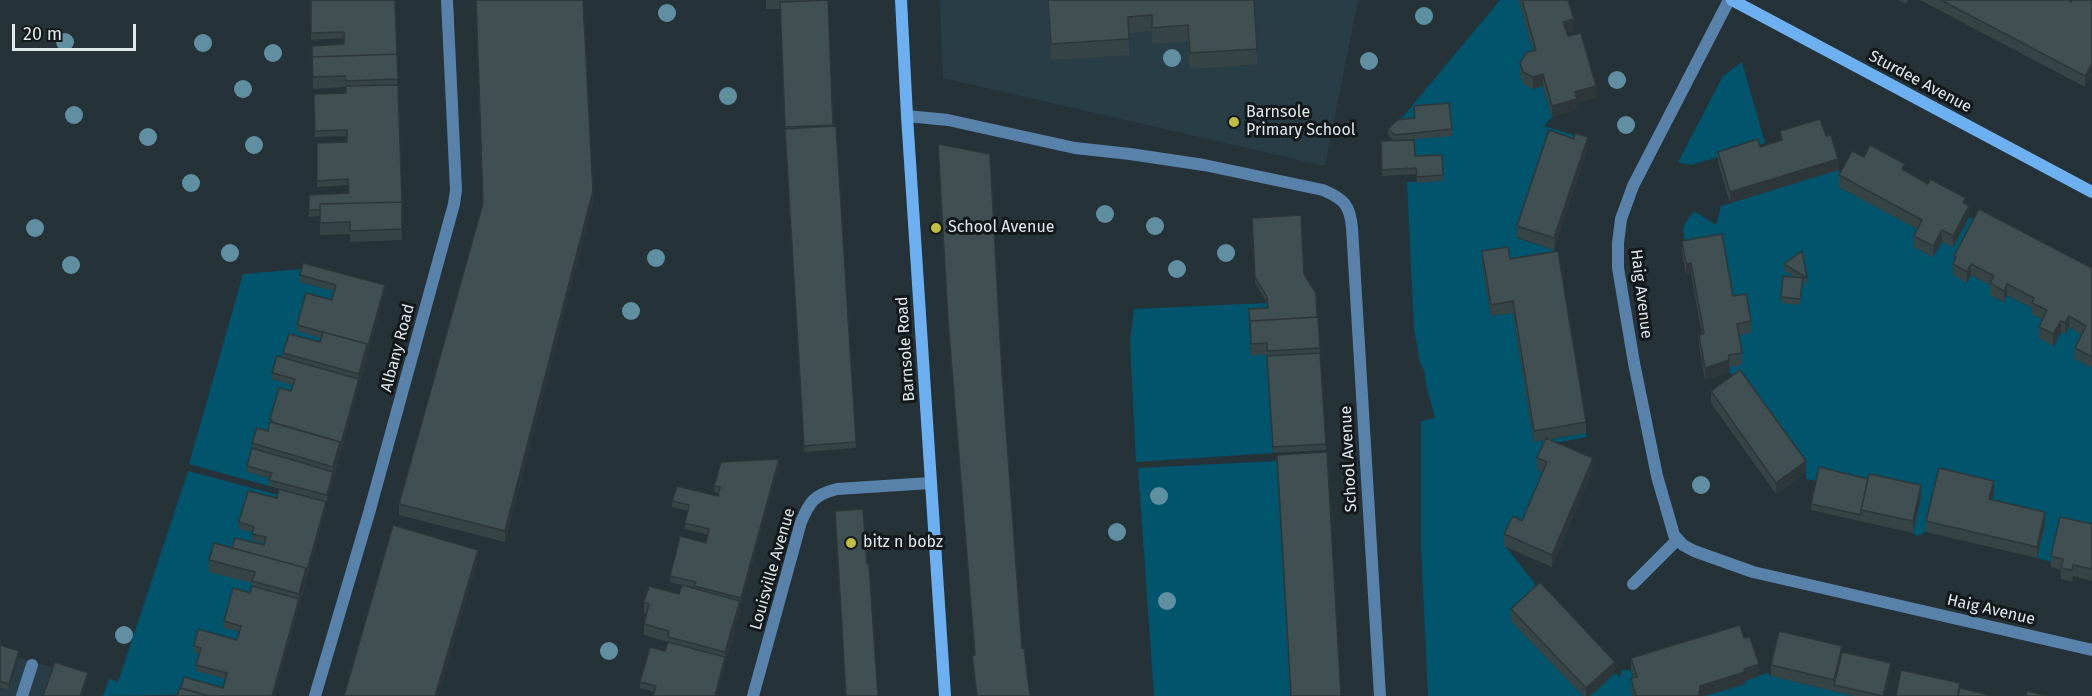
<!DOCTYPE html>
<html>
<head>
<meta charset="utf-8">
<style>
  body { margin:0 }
  #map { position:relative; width:2092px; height:696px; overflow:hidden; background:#253238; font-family:"Fira Sans",sans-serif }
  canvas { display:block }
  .scale { position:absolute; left:12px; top:24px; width:124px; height:27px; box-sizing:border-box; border:3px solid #e0e8ec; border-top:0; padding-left:8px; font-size:18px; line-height:21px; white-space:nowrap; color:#e0e8ec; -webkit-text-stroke:4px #13191b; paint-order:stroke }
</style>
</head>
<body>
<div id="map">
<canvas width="2092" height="696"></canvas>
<div class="scale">20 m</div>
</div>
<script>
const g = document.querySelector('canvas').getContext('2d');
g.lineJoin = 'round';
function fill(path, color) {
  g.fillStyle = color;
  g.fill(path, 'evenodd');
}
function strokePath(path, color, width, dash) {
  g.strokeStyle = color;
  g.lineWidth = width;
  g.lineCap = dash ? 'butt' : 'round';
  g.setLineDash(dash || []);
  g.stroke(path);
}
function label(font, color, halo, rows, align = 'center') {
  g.font = font + ' "Fira Sans",sans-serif';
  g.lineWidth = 6;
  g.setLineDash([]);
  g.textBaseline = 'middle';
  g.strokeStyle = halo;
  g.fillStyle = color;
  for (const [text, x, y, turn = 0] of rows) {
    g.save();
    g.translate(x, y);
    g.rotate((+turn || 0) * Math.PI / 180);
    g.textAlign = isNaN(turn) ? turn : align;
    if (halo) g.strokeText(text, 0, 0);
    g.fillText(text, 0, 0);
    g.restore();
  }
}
fill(new Path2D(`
  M940 0H1358L1325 166 943 78Z
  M0 652 55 668 82 696H0Z`), '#293d46');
fill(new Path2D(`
  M1500 0H1519L1536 62 1533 89 1543 86 1552 117 1544 126 1577 136 1517 238 1554 250 1553 256 1482 263 1491 316 1513 313 1534 442 1586 433 1587 437 1544 445 1547 474 1522 532 1505 546 1533 581 1540 594 1512 621 1583 696H1428L1421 547V421L1435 418 1426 385 1424 370 1420 363 1414 329 1407 182H1417L1414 139 1415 124 1396 125Z
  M1742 62 1765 143 1691 165 1678 162 1723 76Z
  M1838 170 1844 177 1839 187 1922 231 1914 247 1933 257 1942 242 1953 247 1969 217 1979 220 1971 275 1994 287 1990 295 2003 302 2007 295 2034 309 2032 314 2047 322 2039 338 2054 346 2061 332 2065 334 2069 327 2086 337 2075 359 2092 368V536L2052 562 2037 558 2045 524 1926 532 1917 536 1913 533 1921 497 1806 479V472L1740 381 1729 372 1737 336 1751 332 1733 307 1686 252 1683 230 1685 223 1694 211 1716 225 1721 206Z
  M303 269 300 282 336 291 332 307 297 331 324 338 320 354 283 365 272 379 295 385 248 472 272 479 269 486 189 464 243 274Z
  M1267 303 1268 314 1249 316 1251 355 1267 354 1273 453 1136 462 1130 341 1134 309Z
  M1277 461 1291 696H1154L1138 468Z
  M188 471 279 495 254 533 266 543 264 551 230 560 210 572 255 583 239 640 201 655 227 679 223 694 103 696 109 679 118 682Z
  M1622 670H1631L1637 688 1631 690 1633 696H1590L1615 673 1620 677Z
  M1767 673 1771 676 1854 696H1704L1745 684 1744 681Z`), '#00546c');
strokePath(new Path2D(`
  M22 696 32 665`), '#5982ab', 12);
strokePath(new Path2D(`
  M1729 0 1633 186 1621 219 1618 243V268L1634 363 1657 476 1674 535 1683 545 1694 551 1753 572 2092 650
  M907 116 948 120 1075 148 1130 154 1204 165 1323 190C1344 199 1350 205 1352 228L1380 696
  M1633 584 1677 540
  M315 696 369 513 454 204 456 190 447 0
  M753 696 801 522C810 501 814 495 837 489L931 483`), '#5982ab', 12);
strokePath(new Path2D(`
  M901 0 907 116 945 696
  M1732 0 2092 192`), '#6db0f1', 12);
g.fillStyle = '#608fa2';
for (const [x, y] of [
  [667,13],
  [1424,16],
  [65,42],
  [203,43],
  [273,53],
  [1172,58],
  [1369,61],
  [1617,80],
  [243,89],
  [728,96],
  [74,115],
  [1626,125],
  [148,137],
  [254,145],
  [191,183],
  [1105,214],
  [1155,226],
  [35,228],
  [230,253],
  [1226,253],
  [656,258],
  [71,265],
  [1177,269],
  [631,311],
  [1701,485],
  [1159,496],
  [1117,532],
  [1167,601],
  [124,635],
  [609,651]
]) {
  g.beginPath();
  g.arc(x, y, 9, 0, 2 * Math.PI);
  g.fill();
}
fill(new Path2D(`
  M310 0H395L402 240 350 242V234L320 235V216L309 217V195L348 193V185L317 187V143L347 142V136L315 137 314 94 346 93 345 87 313 89 312 46 344 44V38L311 40Z
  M766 0H828L833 126 856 448 804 452 785 135 780 9H766Z
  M1047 0H1254L1257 64 1190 69 1188 41 1152 44V31L1129 33V55L1051 60Z
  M1519 0H1568L1574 31 1566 32 1596 98 1577 103V110L1552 117 1543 86 1533 89 1523 84 1520 74V63L1533 51Z
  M1898 0H1908L1906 4Z
  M1920 0H2068L2071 2 2092 0V75L2085 87Z
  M1414 106 1452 129V136L1405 140 1415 156 1442 155 1443 181 1417 183 1416 174 1382 176 1381 141H1394L1388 135V129L1415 118Z
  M1780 131 1826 136 1838 170 1730 203 1718 163V152L1760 147 1780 141Z
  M1588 148 1554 250 1517 237V226Z
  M938 150 1002 373 1022 648 1030 696H977L972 661V655H975L948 326Z
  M1864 157 1905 171 1966 204 1969 217 1953 247 1942 242 1933 257 1914 247V236L1917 229 1839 187V175Z
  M593 202 505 542 399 515V504Z
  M1252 218 1304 274 1320 348 1326 450 1273 453 1267 354 1251 356 1249 309 1268 308 1267 303 1255 283Z
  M1682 241 1733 296 1751 321V333L1739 335 1742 353V365L1729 367V372L1705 380 1699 346V335L1702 334 1691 274 1686 275 1682 253Z
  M1482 251 1510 259 1586 422V433L1550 439 1593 469 1552 567 1504 546V534L1522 521 1543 472 1537 470V458L1544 440 1534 442 1513 313 1491 316 1482 262Z
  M1954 256 2092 268V368L2075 359V348L2082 335 2069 327 2065 334 2061 332 2053 346 2039 338V327L2043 319 2032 314V308L2007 295 2004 302 1990 295V285L1971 275 1967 283 1953 275V264L1954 261Z
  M1784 264 1807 278V284L1803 282 1800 305 1781 303V297L1796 278 1784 270Z
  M300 275 385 291 327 502 269 486 270 478 247 472V466L252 448V443L268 431 270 419 291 391 293 385 272 379V373L283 358V353L320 342 321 338 297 331V325L332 300 335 291 300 282Z
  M1711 391 1806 473 1776 494 1711 403Z
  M779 465 741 604H740V612L716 696H653L654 692 640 688V682L665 651 668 642 644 635V624L646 614H644V602L679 594 694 588 670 582V576L706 543 708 535 685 529V523L688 511 672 507V501L718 496 719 493 714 492V486Z
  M1868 479 1921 497 1913 533 1811 510V504Z
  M1994 493 1992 500 2045 524 2037 558 1926 532V521Z
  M277 498 326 508 274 696H177L223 688 226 679 196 671V665L199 654 194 652V646L237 640 240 632 224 628V621L250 593 252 583 209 572V560L232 548 264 545V543L252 540V532L239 529V522Z
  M2092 524V581L2073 576 2072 582 2061 579V570L2051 567V556Z
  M1511 609 1615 673 1590 696H1583L1511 621Z
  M1744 638 1759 676 1745 681V684L1704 696H1633L1631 690V678H1634L1631 670V658Z
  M0 645 19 657 9 690 0 687Z
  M1842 652 1891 669 1885 696H1854L1771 676V665Z`), '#374446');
fill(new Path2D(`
  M1574 19V31L1563 33V22Z
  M2092 63V75L2085 87V76Z
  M1543 74V86L1533 89V77Z
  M1596 86V98L1577 103V110L1552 117V106L1575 92Z
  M1588 137V148L1554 250V238Z
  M1838 159V170L1730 203V192Z
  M593 191V202L505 542V531Z
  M1969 206V217L1953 247V236Z
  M1942 230V242L1933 257V246Z
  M1691 263V274L1686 275V264Z
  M1971 264V275L1967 283V272Z
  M2007 284V295L2004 302V291Z
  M385 285V291L327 502V495L333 472V467Z
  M2069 316V327L2065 334V323Z
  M2061 321V332L2053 346V334Z
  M1729 360V372L1705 380V368Z
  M1593 458V469L1552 567V555Z
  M779 459V465L741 604V598Z
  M1806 461V473L1776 494V483Z
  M1994 481V493L1989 511V499Z
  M1921 485V497L1913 533V521Z
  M326 502V508L299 605 274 696H272L299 599V594Z
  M2045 512V524L2037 558V547Z
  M478 550V561L438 696H435Z
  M740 601V612L716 696H715L725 657V652Z
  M1842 646V658L1834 685V680Z
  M19 651V657L9 690V684Z
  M1615 662V673L1590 696H1586V688Z
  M1891 663V669L1885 696H1883Z
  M1759 664V676L1745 681V684L1704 696H1699L1700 686Z
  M88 673V679L82 696H80Z`), '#2d3739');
const building = new Path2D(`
  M311 0H395L397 54 312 57V46L344 44V32L311 33Z
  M476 0H583L593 191 505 531 399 504 483 203Z
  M828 0 833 125 785 127 780 2Z
  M1048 0H1254L1257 49 1190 53 1188 25 1152 28V15L1128 17 1129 39 1051 44Z
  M1522 0H1568L1574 19 1563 22 1568 36 1581 33 1596 86 1575 92 1577 99 1552 106 1543 74 1533 77 1523 72 1520 63 1526 53 1536 50Z
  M1941 0H2068L2071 2 2072 0H2092V63L2085 76Z
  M397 54 398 79 346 81 345 76 313 77 312 57Z
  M398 85 402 202 320 204V210H309V195L349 193 348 179 317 181V143L347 142V130L315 131 314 94 346 93V86Z
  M1449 103 1452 129 1395 135 1388 129 1397 120 1415 118 1414 106Z
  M1820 119 1826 136 1831 135 1838 159 1730 192 1718 152 1758 139 1760 147 1782 140 1780 131Z
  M836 126 856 442 804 446 785 129Z
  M1549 130 1574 139 1575 133 1588 137 1554 238 1517 226Z
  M1414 140 1415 156 1442 155 1443 175 1417 177 1416 168 1382 170 1381 141Z
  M938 144 990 154 1002 373 1022 648H1024L1030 696H977L972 655H975L948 320Z
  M1870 145 1905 164 1902 169 1914 176 1928 184 1930 179 1966 198 1963 202 1969 206 1953 236 1942 230 1933 246 1914 236 1922 220 1839 175 1852 151 1864 157Z
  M402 202V229L350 231V222L320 223V204Z
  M1979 209 2092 268V357L2075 348 2086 326 2069 316 2065 323 2061 321 2053 334 2039 327 2047 310 2032 303 2034 298 2007 284 2004 291 1990 283 1994 276 1971 264 1967 272 1953 264 1956 257 1954 256Z
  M1301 215 1304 274 1316 293 1317 317 1250 321V326L1249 309 1268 308 1267 297 1255 277 1252 218Z
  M1722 234 1733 296 1746 294 1751 321 1737 324 1742 353 1729 355V360L1705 368 1699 335 1704 333 1691 263 1686 264 1682 241Z
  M1508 247 1510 259 1558 251 1586 422 1534 431 1513 301 1491 305 1482 251Z
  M1802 251 1807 278 1784 264Z
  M303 263 385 285 367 350V344L297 325 306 293 332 300 336 285 300 275Z
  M1783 276 1803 278 1800 299 1781 297Z
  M1318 317 1320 348 1267 351V343L1251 344 1250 321Z
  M323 332 367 344 359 374 283 353 289 334 320 342Z
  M1320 353 1326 444 1273 447 1267 356Z
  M277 356 359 379 340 447V442L272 422V420L270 419 279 388 291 391 295 379 272 373Z
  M1740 370 1806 461 1776 483 1711 391Z
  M270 422 340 442 333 467 252 443 257 428 268 431Z
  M1546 438 1593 458 1552 555 1504 534 1513 516 1522 521 1547 462 1537 458Z
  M252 448 333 472 327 495 269 480 272 473 247 466Z
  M1327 452 1341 696H1291L1277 455Z
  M779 459 741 598 694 586 696 582 670 576 680 536 706 543 709 529 685 523 689 505 672 501 677 486 718 496 720 487 714 486 721 462Z
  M1819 467 1868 479 1861 510V515L1811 504Z
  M1939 468 1994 481 1989 499 2045 512 2037 547 1926 521Z
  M1869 474 1921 485 1913 521 1861 510Z
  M279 489 326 502 306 574V568L232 548 235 538 264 545 266 537 252 534 254 527 239 522 248 491 277 498Z
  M863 509 867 564H869L878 696H846L835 511Z
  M2060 517 2092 524V569L2073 565 2072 570 2061 568 2063 559 2051 556Z
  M393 525 478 550 435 696H344Z
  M214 543 306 568 299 594 252 581 255 572 209 560Z
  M1540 582 1615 662 1586 688 1511 609Z
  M682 585 740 601 725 652 668 637 669 631 644 624 649 604 644 602 649 586 679 594Z
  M252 586 299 599 272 696H209L181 688 184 677 223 688 227 673 196 665 201 648 194 646 198 629 237 640 241 626 224 621 233 588 250 593Z
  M1740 625 1744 638 1750 637 1759 664 1744 669 1745 672 1700 686 1699 696H1636L1631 678 1637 677 1631 658Z
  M1779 631 1842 646 1834 680 1771 665Z
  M668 642 725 657 715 696H653L656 686 640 682 650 647 665 651Z
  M0 645 19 651 9 684 0 681Z
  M1842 652 1891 663 1883 696 1834 685Z
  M55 662 88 673 80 696H43Z
  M1901 670 1960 683 1957 696H1896Z
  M180 688 209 696H177Z
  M1960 688 1994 696H1958Z
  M2027 691 2048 696H2026Z`);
fill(building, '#404f51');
strokePath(building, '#2d3739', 1.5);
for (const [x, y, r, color] of [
  [1234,122,6,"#c0be41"],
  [936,228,6,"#c0be41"],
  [851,543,6,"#c0be41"]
]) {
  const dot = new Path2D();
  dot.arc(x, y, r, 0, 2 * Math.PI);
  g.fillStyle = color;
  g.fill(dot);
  strokePath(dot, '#13191b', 2);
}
label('16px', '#e0e8ec', '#13191b', [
  ["Sturdee Avenue",1920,82,28],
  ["Haig Avenue",1641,294,83],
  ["Albany Road",398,348,-75],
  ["Barnsole Road",906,349,-94],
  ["School Avenue",1349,459,-93],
  ["Louisville Avenue",773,569,-74],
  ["Haig Avenue",1991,610,13]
]);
label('16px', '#e0e8ec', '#13191b', [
  ["Barnsole",1246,113],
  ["Primary School",1246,131],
  ["School Avenue",948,228],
  ["bitz n bobz",863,543]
], 'left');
</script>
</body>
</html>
